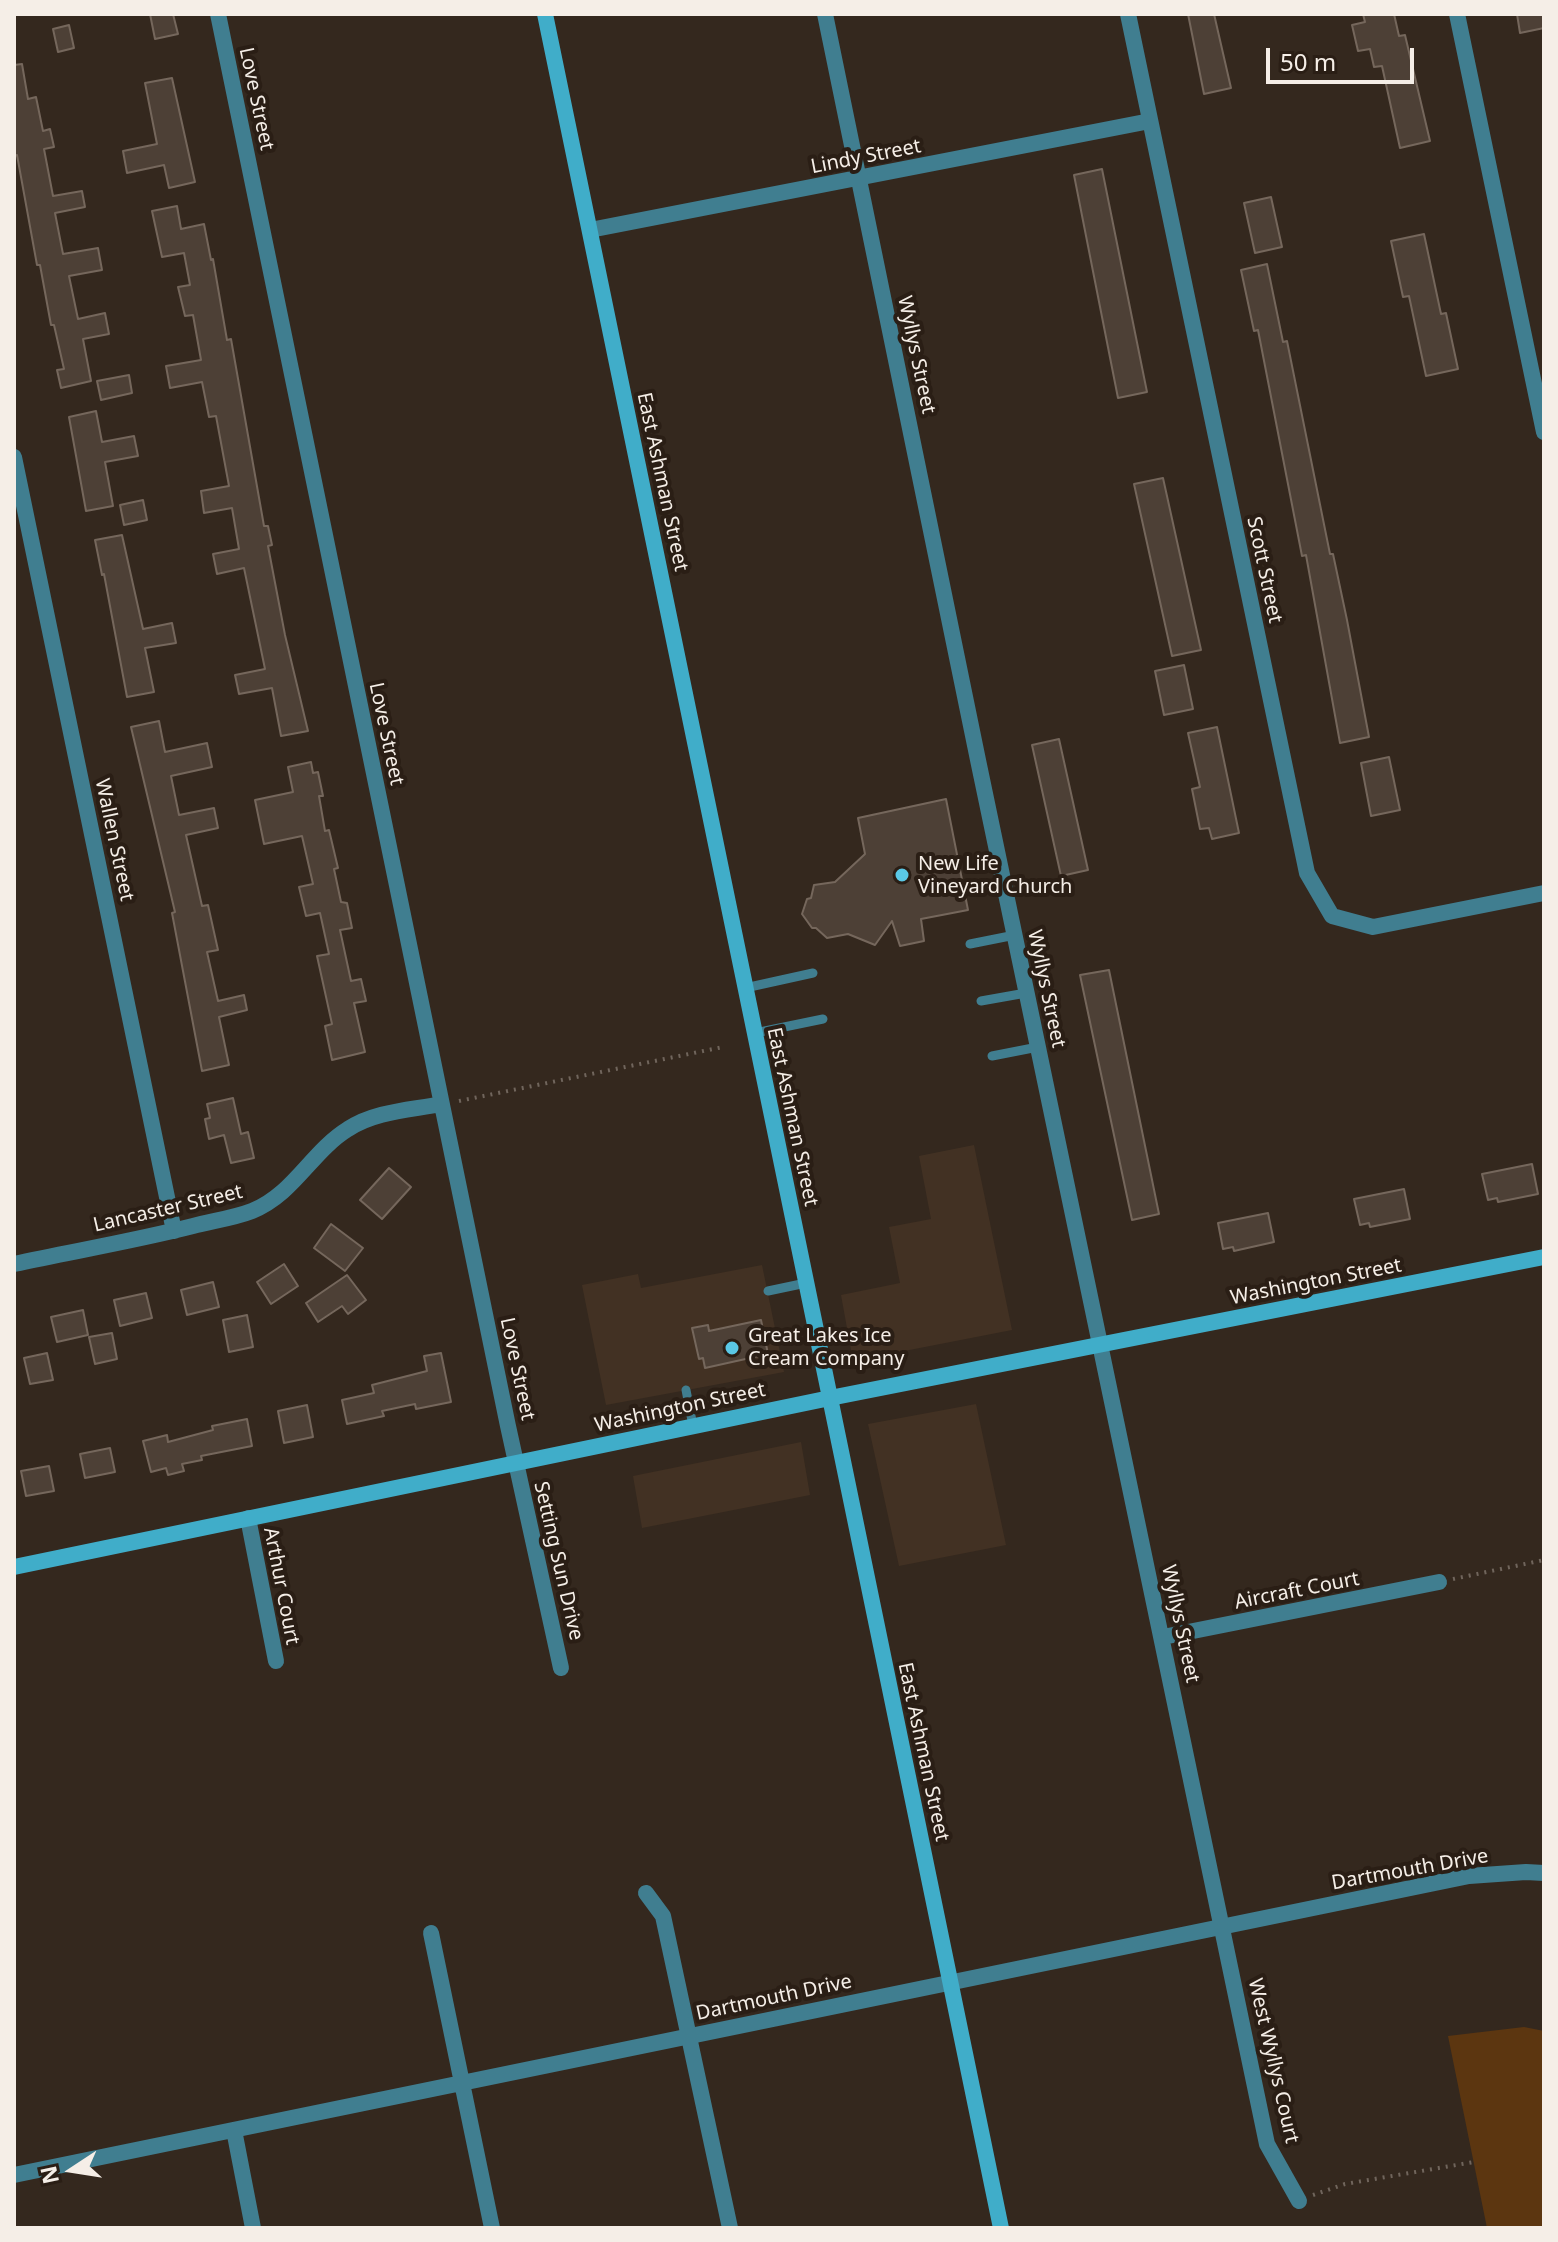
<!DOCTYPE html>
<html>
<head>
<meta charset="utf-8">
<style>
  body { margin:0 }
  #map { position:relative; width:1558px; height:2242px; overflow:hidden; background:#34281e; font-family:"Noto Sans",sans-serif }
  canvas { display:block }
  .frame { position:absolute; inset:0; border:16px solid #f5eee7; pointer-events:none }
  .north { position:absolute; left:32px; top:2130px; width:80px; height:80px; -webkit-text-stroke:6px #2a1e15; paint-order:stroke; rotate:258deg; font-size:22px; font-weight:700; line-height:32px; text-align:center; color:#f5eee7 }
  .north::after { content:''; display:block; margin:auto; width:28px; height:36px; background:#f5eee7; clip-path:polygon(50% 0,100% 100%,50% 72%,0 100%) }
  .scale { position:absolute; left:1266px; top:48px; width:148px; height:36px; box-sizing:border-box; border:4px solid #f5eee7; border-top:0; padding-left:10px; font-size:24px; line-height:28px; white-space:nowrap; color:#f5eee7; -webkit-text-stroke:6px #2a1e15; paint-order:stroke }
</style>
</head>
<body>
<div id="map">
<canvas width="1558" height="2242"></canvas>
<div class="frame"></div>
<div class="north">N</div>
<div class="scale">50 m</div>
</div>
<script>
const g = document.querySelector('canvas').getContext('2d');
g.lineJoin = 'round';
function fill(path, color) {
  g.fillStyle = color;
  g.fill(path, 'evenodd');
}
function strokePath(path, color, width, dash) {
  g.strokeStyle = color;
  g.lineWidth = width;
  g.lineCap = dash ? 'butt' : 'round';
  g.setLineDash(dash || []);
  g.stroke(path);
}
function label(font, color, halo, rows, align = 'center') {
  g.font = font + ' "Noto Sans",sans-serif';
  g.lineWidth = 8;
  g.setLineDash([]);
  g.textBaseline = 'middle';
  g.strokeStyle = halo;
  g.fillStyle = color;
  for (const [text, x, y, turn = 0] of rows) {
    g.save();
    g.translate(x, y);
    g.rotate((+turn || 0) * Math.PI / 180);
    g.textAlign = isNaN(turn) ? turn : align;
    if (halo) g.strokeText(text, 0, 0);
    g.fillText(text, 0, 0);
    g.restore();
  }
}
fill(new Path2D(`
  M974 1145 1012 1330 853 1361 841 1295 900 1283 889 1227 931 1219 919 1156Z
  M762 1265 784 1372 606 1405 582 1285 638 1274 641 1288Z
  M976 1404 1006 1545 899 1566 868 1424Z
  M801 1442 810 1495 642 1528 633 1476Z`), '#423123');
fill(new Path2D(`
  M1524 2027 1544 2031V2228H1487L1448 2036Z`), '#5c3610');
const building = new Path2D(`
  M150 14H173L178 34 155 39Z
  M1188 14H1214L1231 88 1204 94Z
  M1363 14H1394L1399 36 1405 35 1430 141 1400 148 1382 66 1374 67 1370 49 1358 51 1352 25 1365 22Z
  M1517 14H1544V28L1520 33Z
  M69 25 74 48 58 52 53 29Z
  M22 64 28 99 36 97 43 131 50 129 54 147 44 149 53 196 82 191 85 207 55 213 63 254 98 248 102 270 69 276 78 319 105 313 109 334 83 339 91 381 61 388 57 370 64 369 54 325H51L40 265H37L17 155 14 156V65Z
  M172 78 195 182 169 188 164 165 127 173 123 151 157 144 145 83Z
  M1102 169 1147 392 1118 398 1074 175Z
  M1271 197 1282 247 1255 253 1244 203Z
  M177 206 181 229 204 224 211 260 213 259 227 340 231 339 264 526H268L272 545 268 546 285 635 308 731 281 736 272 688 239 694 235 675 265 669 244 568 217 574 213 554 239 549 232 508 204 513 201 491 229 486 216 416 209 417 202 382 170 388 166 366 201 360 193 315 185 316 178 287 190 285 184 253 162 257 152 211Z
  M1424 234 1441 314 1446 313 1458 369 1426 376 1409 296 1403 297 1391 241Z
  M1267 264 1283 342 1287 341 1330 554H1333L1347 620 1369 737 1340 743 1306 555 1302 556 1258 330 1254 331 1241 270Z
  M129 375 132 393 101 400 97 381Z
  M96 411 102 442 134 436 138 456 105 462 113 506 86 511 69 417Z
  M1163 478 1201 650 1172 656 1134 484Z
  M143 500 147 520 124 525 120 505Z
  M122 535 143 629 172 623 176 643 145 648 154 692 127 697 104 574 102 575 95 540Z
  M1184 665 1193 709 1164 715 1155 671Z
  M159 721 165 752 207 743 212 767 171 776 179 815 214 808 218 828 186 835 202 906 208 905 218 950 207 952 218 1001 244 995 247 1010 219 1017 229 1065 202 1071 172 913 175 912 131 727Z
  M1217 727 1239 833 1212 839 1209 828 1200 829 1192 789 1200 787 1188 733Z
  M1059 739 1088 870 1061 876 1032 745Z
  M1389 757 1400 810 1371 816 1361 763Z
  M311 762 313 773 318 772 323 796H319L325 831 329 830 338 868 334 869 341 902 347 903 352 928 340 930 351 981 361 979 366 1001 354 1003 365 1052 332 1060 325 1026 332 1024 317 956 329 954 320 913 306 916 299 887 313 884 302 836 264 844 255 800 293 792 288 767Z
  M946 799 968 910 921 919 924 941 900 946 892 921 875 945 848 934 827 938 816 928H812L802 914 807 899 811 898 814 885 835 882 865 854 858 818Z
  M1109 970 1159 1214 1132 1220 1080 975Z
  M233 1098 241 1134 248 1132 254 1158 231 1163 224 1135 209 1139 205 1119 210 1118 207 1104Z
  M1532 1164 1538 1194 1498 1202 1497 1198 1488 1200 1482 1174Z
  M389 1168 411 1187 382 1219 360 1200Z
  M1404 1189 1410 1219 1370 1227 1369 1223 1360 1225 1354 1199Z
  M1268 1213 1274 1242 1234 1251 1233 1247 1223 1249 1218 1223Z
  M331 1224 363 1248 345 1271 314 1248Z
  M284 1264 298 1286 271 1304 257 1282Z
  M347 1275 366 1300 348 1314 342 1306 318 1322 306 1303Z
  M213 1282 219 1307 187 1315 181 1290Z
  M146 1293 152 1318 120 1326 114 1300Z
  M83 1310 88 1335 57 1342 51 1317Z
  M247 1315 253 1347 229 1352 223 1320Z
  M761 1320 768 1354 705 1368 703 1358 699 1359 692 1328 708 1325 709 1331Z
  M112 1333 117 1359 95 1364 89 1337Z
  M47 1353 53 1380 30 1384 24 1358Z
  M441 1353 451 1402 416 1409 415 1404 382 1411 384 1416 347 1424 342 1400 374 1393 372 1385 427 1371 424 1356Z
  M307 1405 313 1437 284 1443 278 1411Z
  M247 1419 252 1446 201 1456 202 1460 182 1464 184 1471 168 1475 166 1468 151 1472 143 1441 167 1435 168 1442 213 1430 212 1426Z
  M110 1448 115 1472 85 1478 80 1454Z
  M49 1466 54 1491 26 1496 21 1471Z`);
fill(building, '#4d4036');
strokePath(building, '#75675c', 2);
strokePath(new Path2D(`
  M459 1101 723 1047
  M1453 1579 1544 1560
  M1313 2195 1345 2184 1474 2162`), '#70655c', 4, [2, 6]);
strokePath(new Path2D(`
  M970 944 1015 935
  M745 988 813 973
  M981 1001 1026 993
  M755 1033 823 1019
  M992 1056 1038 1047
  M768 1291 806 1283
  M686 1390 693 1426`), '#407e90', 9);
strokePath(new Path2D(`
  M218 14 508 1426 561 1668
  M825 14 978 760 1267 2144 1299 2201
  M1128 14 1307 873 1332 916 1373 927 1544 893
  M1457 14 1544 432
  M590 230 1150 121
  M14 457 174 1231
  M14 1264C74 1251 134 1241 193 1226 212 1221 234 1218 252 1211 294 1194 311 1152 348 1129 375 1111 411 1110 441 1104
  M248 1518 276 1661
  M1163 1637 1439 1582
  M646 1893 663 1916 730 2228
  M431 1933 492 2228
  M234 2130 253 2228
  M14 2175 1469 1876 1526 1872 1544 1873`), '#407e90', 16);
strokePath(new Path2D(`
  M545 14 1001 2228
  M14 1567 830 1398 1544 1257`), '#40adc9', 16);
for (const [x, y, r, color] of [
  [902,875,8,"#5ac8e6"],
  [732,1348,8,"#5ac8e6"]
]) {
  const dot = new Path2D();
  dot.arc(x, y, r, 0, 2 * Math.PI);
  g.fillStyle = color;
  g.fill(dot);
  strokePath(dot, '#2a1e15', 3);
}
label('20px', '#f5eee7', '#2a1e15', [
  ["Love Street",256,99,78],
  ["Lindy Street",866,157,-11],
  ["Wyllys Street",916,355,78],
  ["East Ashman Street",662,482,78],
  ["Scott Street",1264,570,78],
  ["Love Street",386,734,78],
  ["Wallen Street",114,840,78],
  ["Wyllys Street",1046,989,78],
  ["East Ashman Street",792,1117,78],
  ["Lancaster Street",168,1209,-13],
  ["Washington Street",1316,1282,-11],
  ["Love Street",517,1369,78],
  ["Washington Street",680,1408,-12],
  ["Setting Sun Drive",558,1561,77],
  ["Arthur Court",281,1586,79],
  ["Aircraft Court",1297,1591,-11],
  ["Wyllys Street",1180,1624,78],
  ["East Ashman Street",923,1752,78],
  ["Dartmouth Drive",1410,1870,-10],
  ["Dartmouth Drive",774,1998,-12],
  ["West Wyllys Court",1273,2061,77]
]);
label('20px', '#f5eee7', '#2a1e15', [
  ["New Life",918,864],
  ["Vineyard Church",918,887],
  ["Great Lakes Ice",748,1336],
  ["Cream Company",748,1359]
], 'left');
</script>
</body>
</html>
